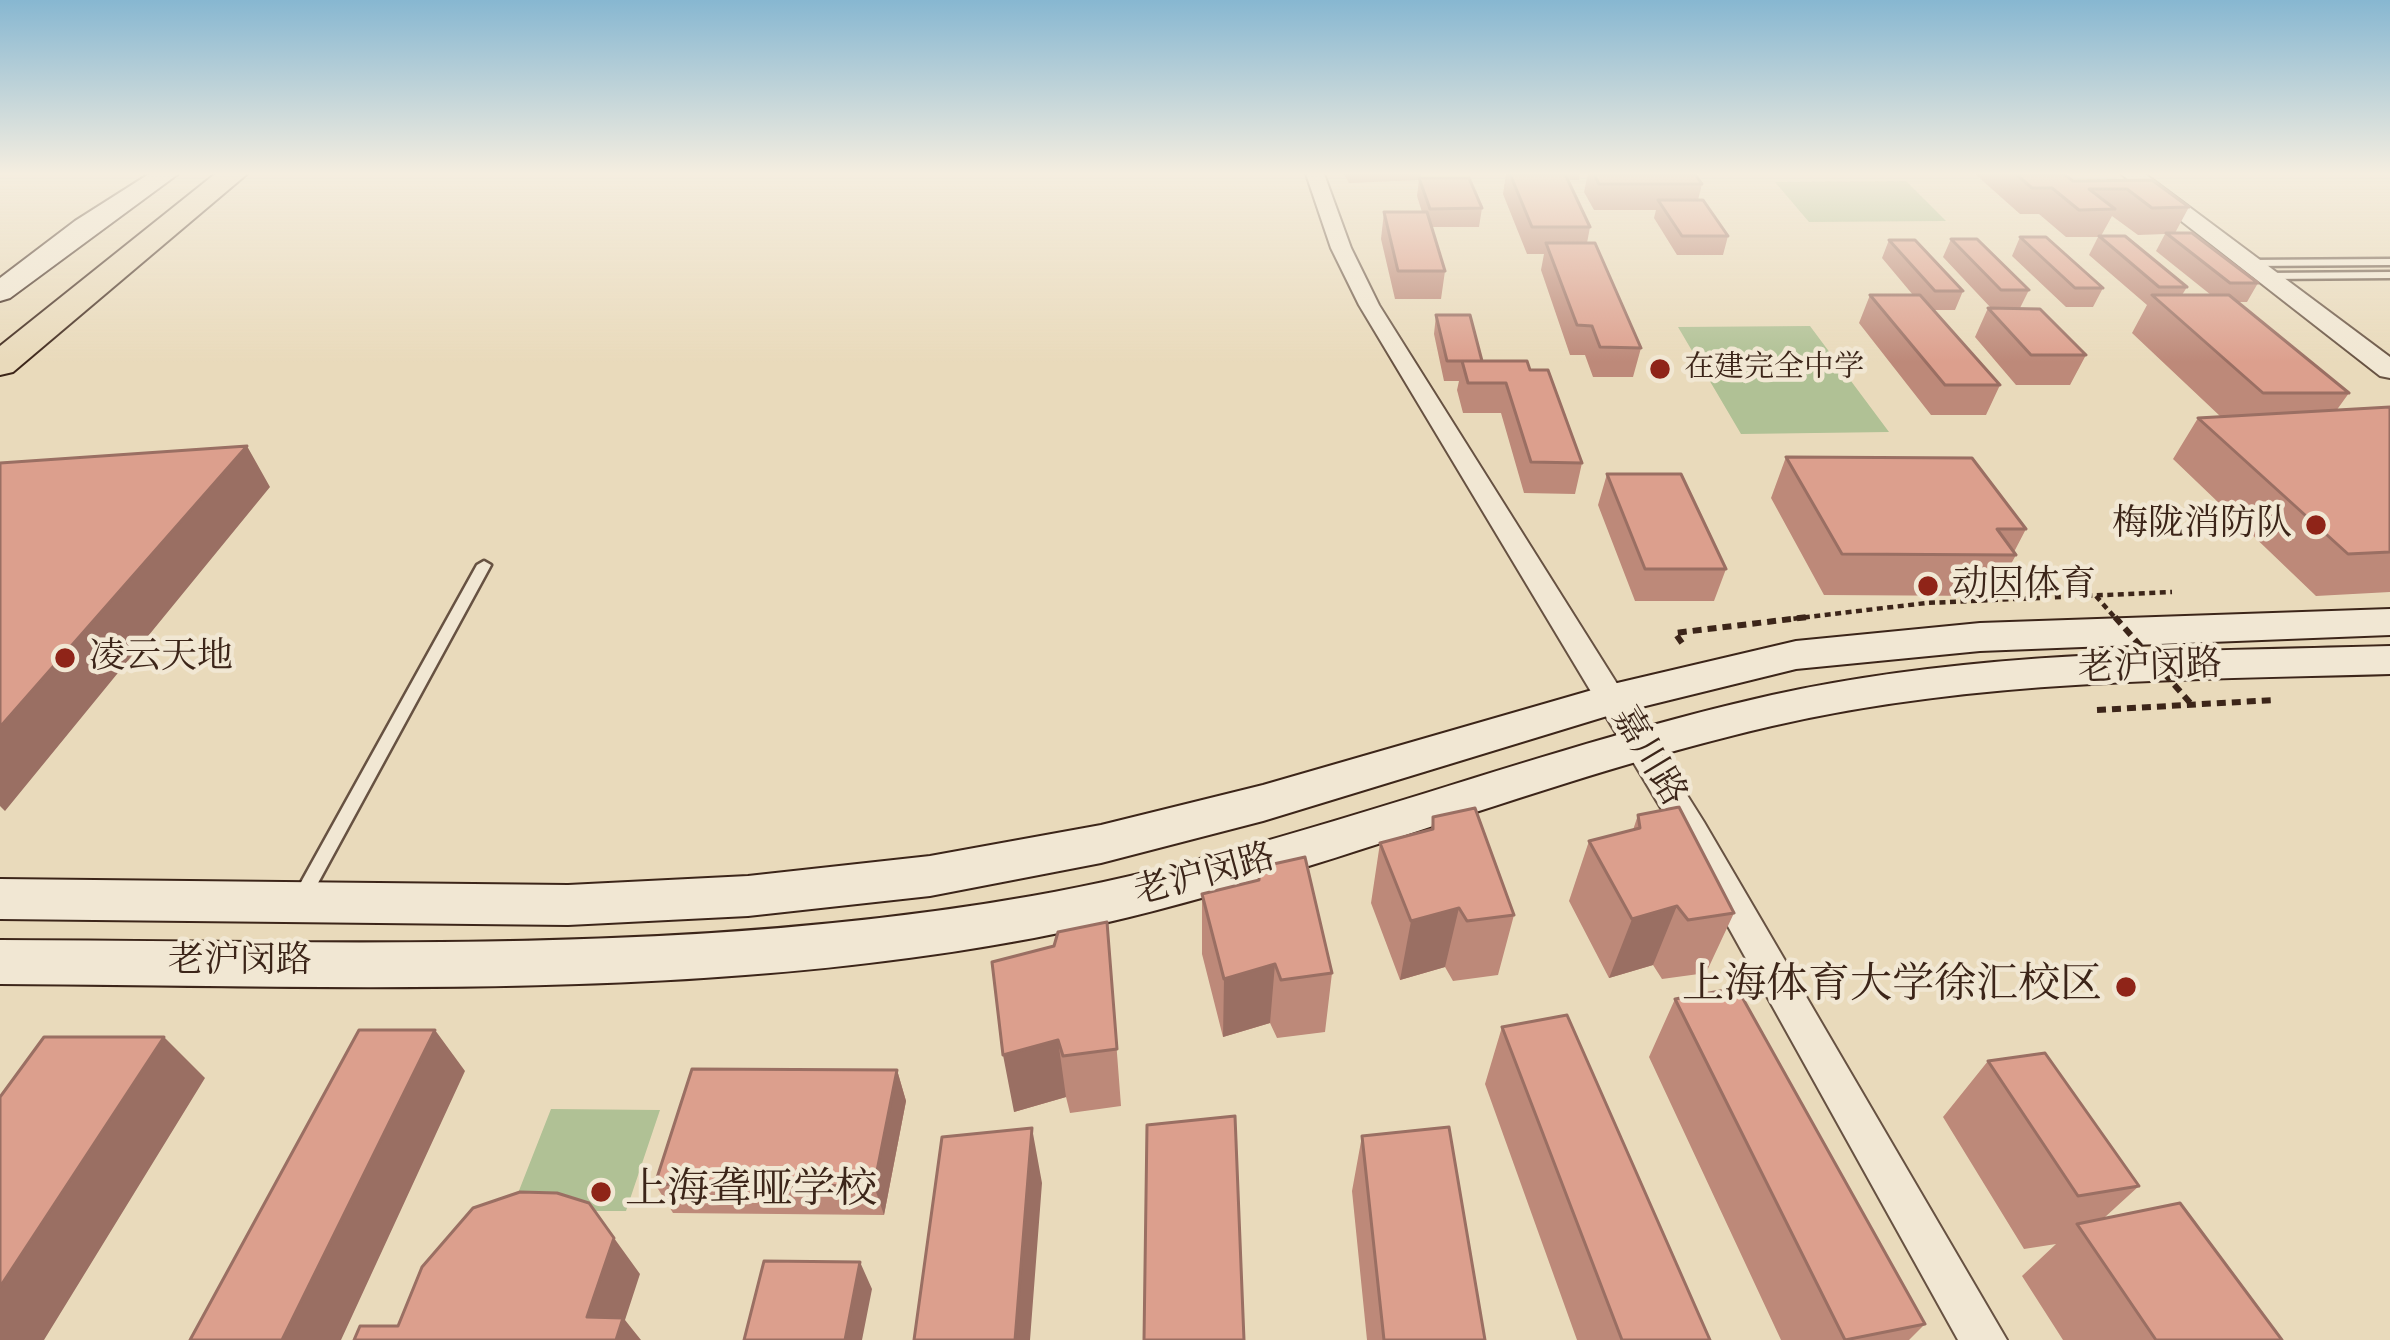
<!DOCTYPE html>
<html>
<head>
<meta charset="utf-8">
<style>
  body { margin:0 }
  canvas { display:block; background:#e9dabb }
</style>
</head>
<body>
<canvas width="2390" height="1340"></canvas>
<script>
const g = document.querySelector('canvas').getContext('2d');
g.lineJoin = 'round';
function fill(path, color) {
  g.fillStyle = color;
  g.fill(path, 'evenodd');
}
function strokePath(path, color, width, dash) {
  g.strokeStyle = color;
  g.lineWidth = width;
  g.lineCap = dash ? 'butt' : 'round';
  g.setLineDash(dash || []);
  g.stroke(path);
}
function label(font, color, halo, rows, align = 'center') {
  g.font = font + ' Alegreya,"Noto Serif SC",serif';
  g.lineWidth = 9;
  g.setLineDash([]);
  g.textBaseline = 'middle';
  g.strokeStyle = halo;
  g.fillStyle = color;
  for (const [text, x, y, turn = 0] of rows) {
    g.save();
    g.translate(x, y);
    g.rotate((+turn || 0) * Math.PI / 180);
    g.textAlign = isNaN(turn) ? turn : align;
    if (halo) g.strokeText(text, 0, 0);
    g.fillText(text, 0, 0);
    g.restore();
  }
}
fill(new Path2D(`
  M1906 181 1946 221 1809 222 1775 182Z
  M1810 326 1889 432 1741 434 1678 327Z
  M551 1109 660 1110 626 1211H511Z`), '#b0c195');
const service = new Path2D(`
  M2390 259V265L2248 266 2243 263 2248 260Z
  M2390 272V278L2266 279 2261 276 2266 273Z
  M484 561 491 565 306 905 300 907 294 905 291 900 294 895 477 565Z`);
const minor = new Path2D(`
  M1306 174H1324L1351 248 1379 305 1704 822 2007 1340H1958L1680 840 1359 305 1331 248Z`);
const tertiary = new Path2D(`
  M2121 174H2145L2390 357V378L2380 376Z`);
const secondary = new Path2D(`
  M149 174H178L10 298 0 301V278L75 221Z
  M2390 609V635L1980 651 1796 669 1617 713 1263 821 1101 863 930 896 748 916 568 925 0 919V879L568 885 748 876 930 856 1101 825 1263 785 1613 684 1796 641 1980 623Z
  M2390 646V674C2182 680 1976 679 1772 726 1522 784 1285 890 1034 938 694 1002 344 986 0 984V940C344 941 692 956 1032 896 1284 852 1523 751 1772 695 1976 650 2182 652 2390 646Z`);
const trunk = new Path2D(`
  M215 174H247L13 372 0 375V346Z`);
strokePath(service, '#675242', 5);
strokePath(minor, '#675242', 4);
strokePath(tertiary, '#675242', 4);
strokePath(secondary, '#3c2519', 4);
strokePath(trunk, '#3c2519', 4);
strokePath(new Path2D(`
  M1783 620 1926 603 2172 592`), '#3c2519', 4.5, [6, 4.5]);
strokePath(new Path2D(`
  M1682 643 1675 633 1808 617
  M2097 710 2275 700`), '#3c2519', 6, [9, 6]);
fill(service, '#f1e7d3');
fill(minor, '#f1e7d3');
fill(tertiary, '#f1e7d3');
fill(secondary, '#f1e7d3');
fill(trunk, '#e9dabb');
strokePath(new Path2D(`
  M2096 596 2117 620`), '#3c2519', 4.5, [6, 4.5]);
strokePath(new Path2D(`
  M2115 617 2192 705`), '#3c2519', 6, [9, 6]);
fill(new Path2D(`
  M1344 174H1421V178L1482 208 1479 227H1431L1445 271 1441 299H1395L1381 239 1384 212H1422L1417 196 1419 180 1349 183Z
  M1506 174H1580L1579 180H1567L1590 227 1587 243 1641 348 1633 377H1593L1585 355H1570L1541 270 1544 254H1527L1503 194Z
  M1588 174H1695L1702 184 1698 200 1728 236 1723 255H1677L1654 218 1656 210H1594L1584 192Z
  M1975 174H2064L2073 181 2152 180 2189 207 2175 233 2258 283 2247 302H2237L2349 393 2336 411 2390 407V592L2316 596 2173 459 2198 418 2221 417 2132 333 2147 305 2089 255 2098 237H2066L2039 214H2020ZM2112 216 2138 235 2165 234 2156 251 2211 295H2182L2187 287 2101 236Z
  M2020 237 2103 288 2093 307H2066L2012 256Z
  M1951 239 2029 290 2020 308 2086 355 2070 385H2016L1975 337 1988 308H1991L1943 257Z
  M1889 240 1963 291 1955 310H1934L2000 385 1986 415H1931L1859 323 1870 295H1913L1882 258Z
  M1436 315 1482 361 1530 370 1582 463 1575 494 1524 493 1501 413H1463L1457 390 1459 381H1444L1434 334Z
  M1786 457 2026 529 2014 552 2016 555 1993 596 1824 595 1771 498Z
  M1607 474 1726 569 1714 601H1635L1598 505Z
  M1638 815 1734 913 1706 973 1662 979 1653 965 1609 978 1569 901 1589 841 1633 830Z
  M1433 817 1514 915 1498 975 1453 981 1445 967 1400 980 1371 903 1380 843 1431 830Z
  M1202 894 1332 973 1325 1032 1277 1038 1270 1023 1223 1037 1202 954Z
  M1107 922 1121 1106 1070 1113 1066 1097 1014 1112 1054 946Z
  M1675 999 1925 1324 1909 1340H1781L1649 1057Z
  M1502 1027 1710 1340H1577L1485 1084Z
  M1988 1061 2139 1186 2104 1218 2282 1340H2063L2022 1276 2056 1244 2024 1249 1943 1117Z
  M897 1070 906 1101 884 1215 673 1213 655 1184Z
  M1362 1136 1485 1340H1367L1352 1191Z`), '#bd8979');
fill(new Path2D(`
  M247 446 270 487 5 811 0 806V727Z
  M1677 906 1653 965 1609 978 1632 919Z
  M1459 908 1445 967 1400 980 1411 921Z
  M1275 964 1270 1023 1223 1037 1224 979Z
  M435 1030 465 1071 341 1340H282Z
  M164 1037 205 1078 44 1340H0V1287Z
  M1058 1040 1066 1097 1014 1112 1003 1055Z
  M897 1070 906 1101 884 1215 874 1186Z
  M1032 1128 1042 1183 1030 1340H1015Z
  M614 1238 640 1274 625 1320 641 1340H605L587 1317Z
  M860 1262 872 1289 862 1340H845Z`), '#9a6f63');
const building = new Path2D(`
  M1510 174H1565L1590 227H1532Z
  M1594 174H1695L1702 184H1599Z
  M2016 174H2064L2073 181 2152 180 2189 207 2152 208 2127 189H2089L2115 209 2079 210 2052 188H2032Z
  M1419 178H1469L1482 208 1430 209Z
  M1658 200H1703L1728 236H1682Z
  M1384 212H1427L1445 271H1398Z
  M2166 233H2192L2258 283H2230Z
  M2099 236H2125L2187 287H2159Z
  M2020 237H2046L2103 288H2075Z
  M1951 239H1977L2029 290H2001Z
  M1889 240H1915L1963 291H1935Z
  M1546 243H1595L1641 348 1600 347 1592 326 1577 325Z
  M1870 295H1920L2000 385H1945Z
  M2152 295H2229L2349 393H2263Z
  M1988 308 2040 309 2086 355H2031Z
  M1436 315H1470L1482 361H1447Z
  M1462 361H1527L1530 370H1548L1582 463 1531 462 1506 383H1468Z
  M2390 407V552L2348 554 2198 418Z
  M247 446 0 727V463Z
  M1786 457 1972 458 2026 529H1997L2016 555 1842 554Z
  M1607 474H1681L1726 569H1645Z
  M1679 807 1734 913 1688 920 1677 906 1632 919 1589 841 1640 828 1638 815Z
  M1475 808 1514 915 1467 921 1459 908 1411 921 1380 843 1433 829V817Z
  M1305 857 1332 973 1281 980 1275 964 1224 979 1202 894 1259 880 1260 867Z
  M1107 922 1117 1049 1063 1056 1058 1040 1003 1055 992 962 1054 946 1058 932Z
  M1737 988 1925 1324 1845 1340 1675 999Z
  M1567 1015 1710 1340H1622L1502 1027Z
  M359 1030H435L282 1340H190Z
  M44 1037H164L0 1287V1097Z
  M2045 1053 2139 1186 2078 1196 1988 1061Z
  M692 1069 897 1070 874 1186 655 1184Z
  M1235 1116 1244 1340H1144L1147 1125Z
  M1449 1127 1485 1340H1384L1362 1136Z
  M1032 1128 1015 1340H914L942 1137Z
  M520 1192 557 1193 589 1203 614 1238 587 1317 623 1318 616 1340H354L360 1326H398L422 1267 473 1208Z
  M2180 1203 2282 1340H2156L2077 1224Z
  M764 1261 860 1262 845 1340H744Z`);
fill(building, '#dc9f8d');
strokePath(building, '#9a6f63', 3);
const sky = g.createLinearGradient(0, 0, 0, 362);
sky.addColorStop(0, '#87b7d1');
sky.addColorStop(0.48, '#f5eee0');
sky.addColorStop(1, '#f5eee000');
g.fillStyle = sky;
g.fillRect(0, 0, 2390, 362);
for (const [x, y, r, color] of [
  [1660,369,12,"#8f2418"],
  [2316,525,12,"#8f2418"],
  [1928,586,12,"#8f2418"],
  [65,658,12,"#8f2418"],
  [2126,987,12,"#8f2418"],
  [601,1192,12,"#8f2418"]
]) {
  const dot = new Path2D();
  dot.arc(x, y, r, 0, 2 * Math.PI);
  g.fillStyle = color;
  g.fill(dot);
  strokePath(dot, '#f1e7d3', 4.5);
}
label('30px', '#3c2519', '#f1e7d3', [
  ["在建完全中学",1684,369]
], 'left');
label('36px', '#3c2519', '#f1e7d3', [
  ["梅陇消防队",2292,525,"right"],
  ["动因体育",1952,586],
  ["凌云天地",89,658]
], 'left');
label('36px', '#3c2519', '#f1e7d3', [
  ["老沪闵路",2150,668,-2],
  ["嘉川路",1648,757,59],
  ["老沪闵路",1205,876,-15],
  ["老沪闵路",240,962]
]);
label('42px', '#3c2519', '#f1e7d3', [
  ["上海体育大学徐汇校区",2102,987],
  ["上海聋哑学校",625,1192,"left"]
], 'right');
</script>
</body>
</html>
